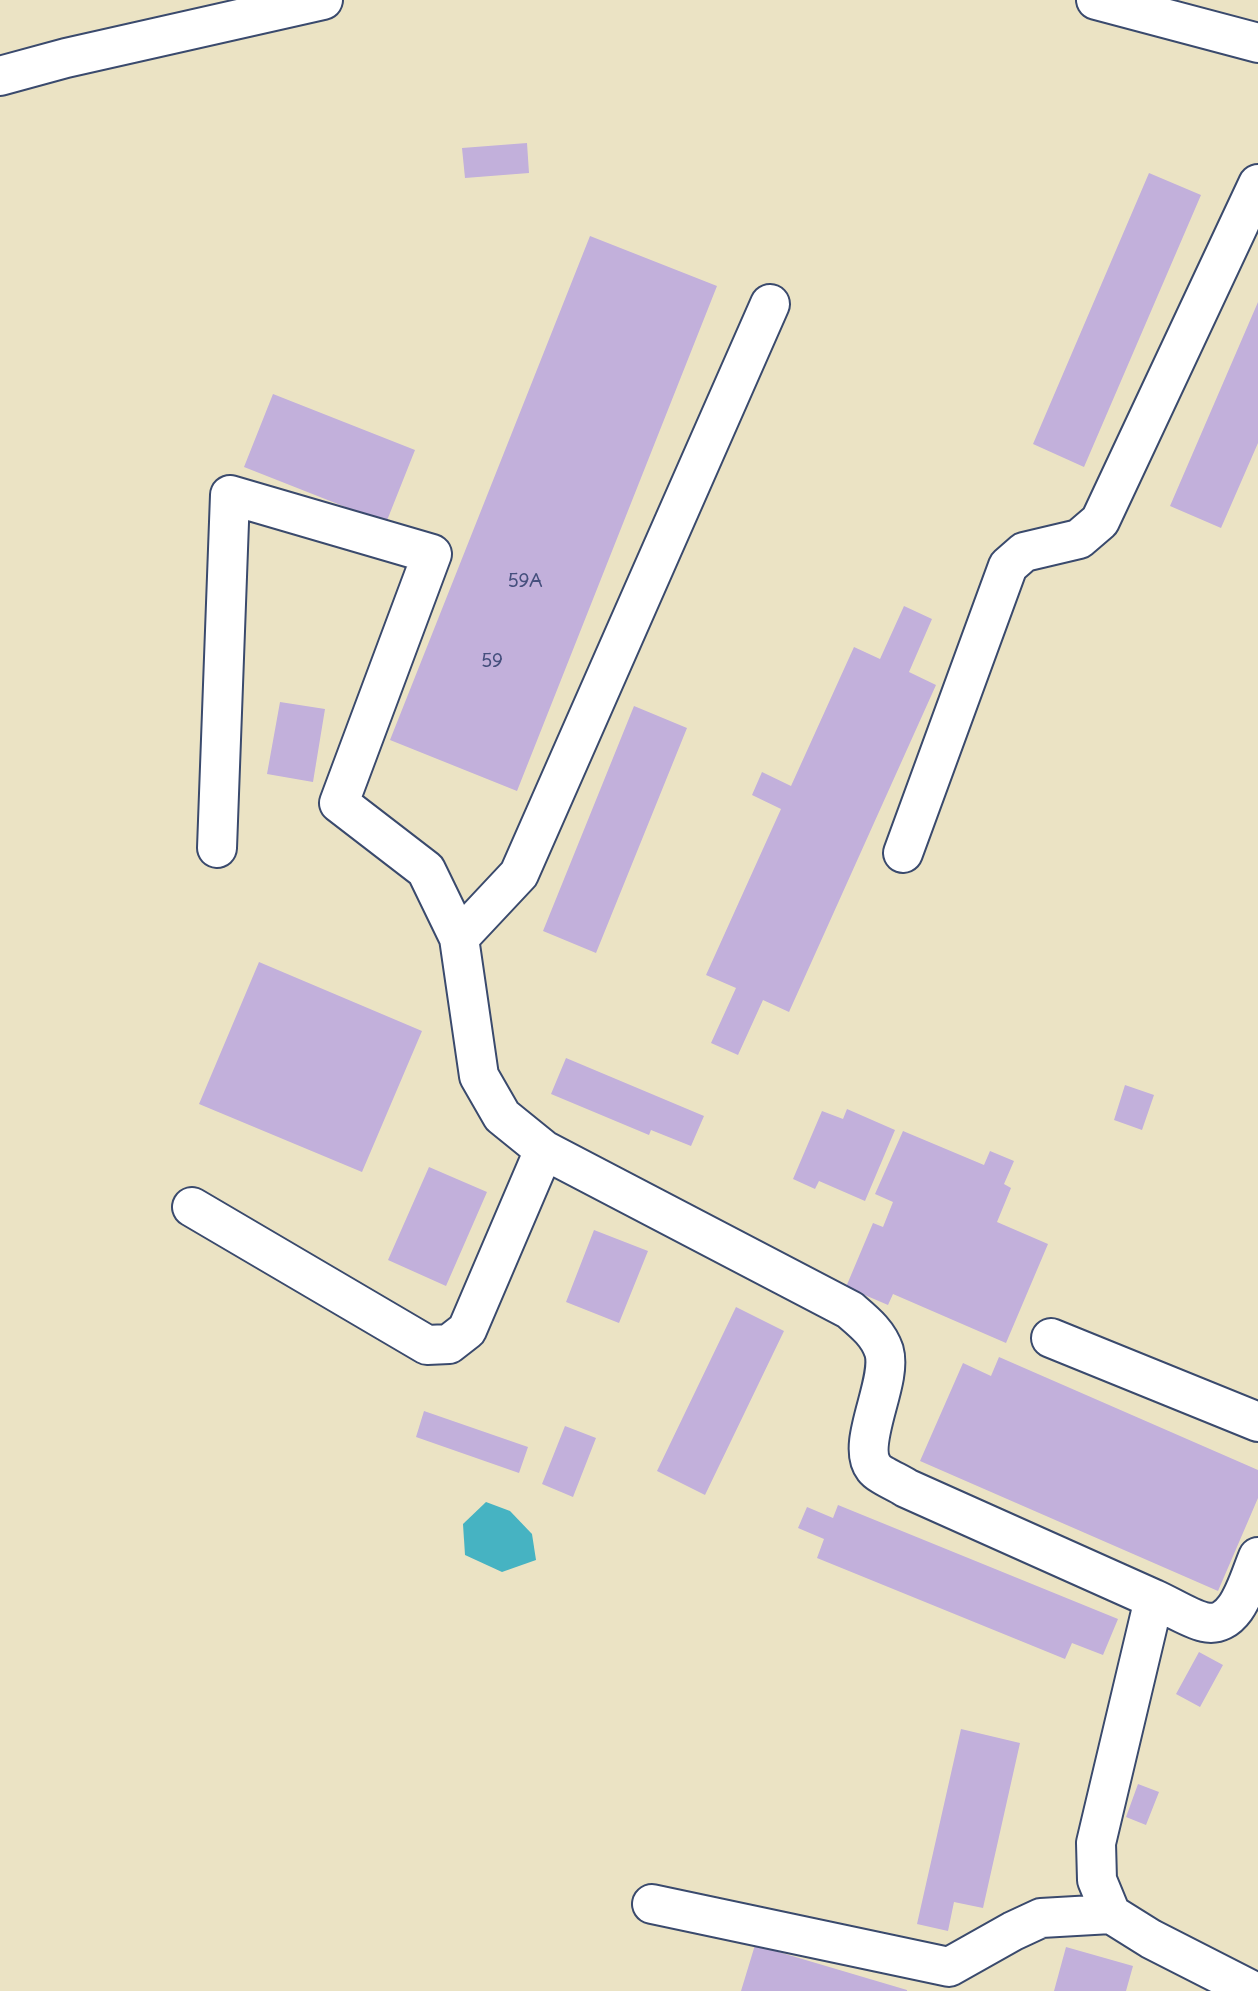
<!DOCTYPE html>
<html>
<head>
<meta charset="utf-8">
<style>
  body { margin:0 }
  canvas { display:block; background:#ebe3c4 }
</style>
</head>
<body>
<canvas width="1258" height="1991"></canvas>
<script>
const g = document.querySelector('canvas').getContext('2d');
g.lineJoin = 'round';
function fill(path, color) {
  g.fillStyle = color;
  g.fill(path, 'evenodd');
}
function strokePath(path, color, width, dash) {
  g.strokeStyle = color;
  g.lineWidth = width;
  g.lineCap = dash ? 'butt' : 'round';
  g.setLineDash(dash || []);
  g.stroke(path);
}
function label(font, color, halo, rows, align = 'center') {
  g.font = font + ' "Playpen Sans",sans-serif';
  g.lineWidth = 5;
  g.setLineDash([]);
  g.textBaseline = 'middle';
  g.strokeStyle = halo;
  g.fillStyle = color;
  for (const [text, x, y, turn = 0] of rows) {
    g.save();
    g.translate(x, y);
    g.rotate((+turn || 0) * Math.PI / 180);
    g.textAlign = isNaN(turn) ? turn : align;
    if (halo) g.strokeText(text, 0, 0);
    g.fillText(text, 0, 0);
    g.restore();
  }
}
fill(new Path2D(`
  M486 1502 510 1511 532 1534 536 1560 502 1572 465 1555 463 1524Z`), '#46b3c2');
fill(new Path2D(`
  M527 143 529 173 465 178 462 148Z
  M1149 173 1201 195 1084 467 1033 444Z
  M590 236 717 286 517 791 390 740Z
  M1258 302V443L1221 528 1170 506Z
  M273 394 415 450 386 523 244 467Z
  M904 606 932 619 909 672 936 685 789 1012 763 1000 738 1055 711 1043 736 988 706 975 781 809 752 795 762 772 791 786 854 647 880 659Z
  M280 702 325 709 313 782 267 774Z
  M634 706 687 728 596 953 543 931Z
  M259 962 422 1031 362 1172 199 1104Z
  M566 1058 704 1116 691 1146 651 1130 649 1135 551 1094Z
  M1125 1085 1154 1095 1142 1130 1114 1120Z
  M847 1109 895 1130 865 1201 819 1181 815 1189 793 1179 822 1111 843 1119Z
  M903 1131 984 1165 990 1151 1014 1161 1004 1184 1011 1188 997 1222 1048 1244 1006 1343 893 1294 888 1305 846 1287 873 1223 883 1227 893 1202 875 1194Z
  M429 1167 487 1192 446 1286 388 1260Z
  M594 1230 648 1251 619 1323 566 1302Z
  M736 1307 784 1331 705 1495 657 1471Z
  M999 1357 1258 1470V1498L1218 1591 920 1461 963 1363 991 1376Z
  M424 1411 528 1447 519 1473 416 1437Z
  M565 1426 596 1438 573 1497 542 1484Z
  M838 1505 1118 1619 1103 1655 1072 1643 1065 1659 817 1558 824 1539 798 1528 807 1507 833 1518Z
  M1199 1652 1223 1665 1200 1707 1176 1694Z
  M961 1729 1020 1743 983 1908 954 1902 948 1931 917 1924Z
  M1138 1784 1159 1792 1146 1825 1126 1817Z
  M755 1945 907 1990V1991H741Z
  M1066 1947 1133 1966 1126 1991H1054Z`), '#c2b0db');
const minor = new Path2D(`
  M1096 0 1258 43
  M0 76 66 58 323 0
  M217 848 230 495 432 554 339 803 426 870 459 938 479 1076 502 1116 544 1150
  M903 853 1008 566 1024 552 1079 539 1100 521 1258 184
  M459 938 519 874 770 304
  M192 1207 427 1345 449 1344 467 1330 544 1150 850 1310C864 1322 878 1333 884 1351 893 1382 855 1444 874 1468 879 1475 899 1483 906 1488L1154 1599 1096 1843 1097 1880 1111 1914 1151 1939 1253 1991
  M1051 1338 1258 1422
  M1154 1599C1168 1605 1190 1619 1204 1622 1237 1630 1248 1580 1258 1557
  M652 1904 949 1967 1013 1931 1041 1918 1111 1914`);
strokePath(minor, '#3a4a6d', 42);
strokePath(minor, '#fff', 38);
label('18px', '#454f7d', null, [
  ["59А",525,582],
  ["59",492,662]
]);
</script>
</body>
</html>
